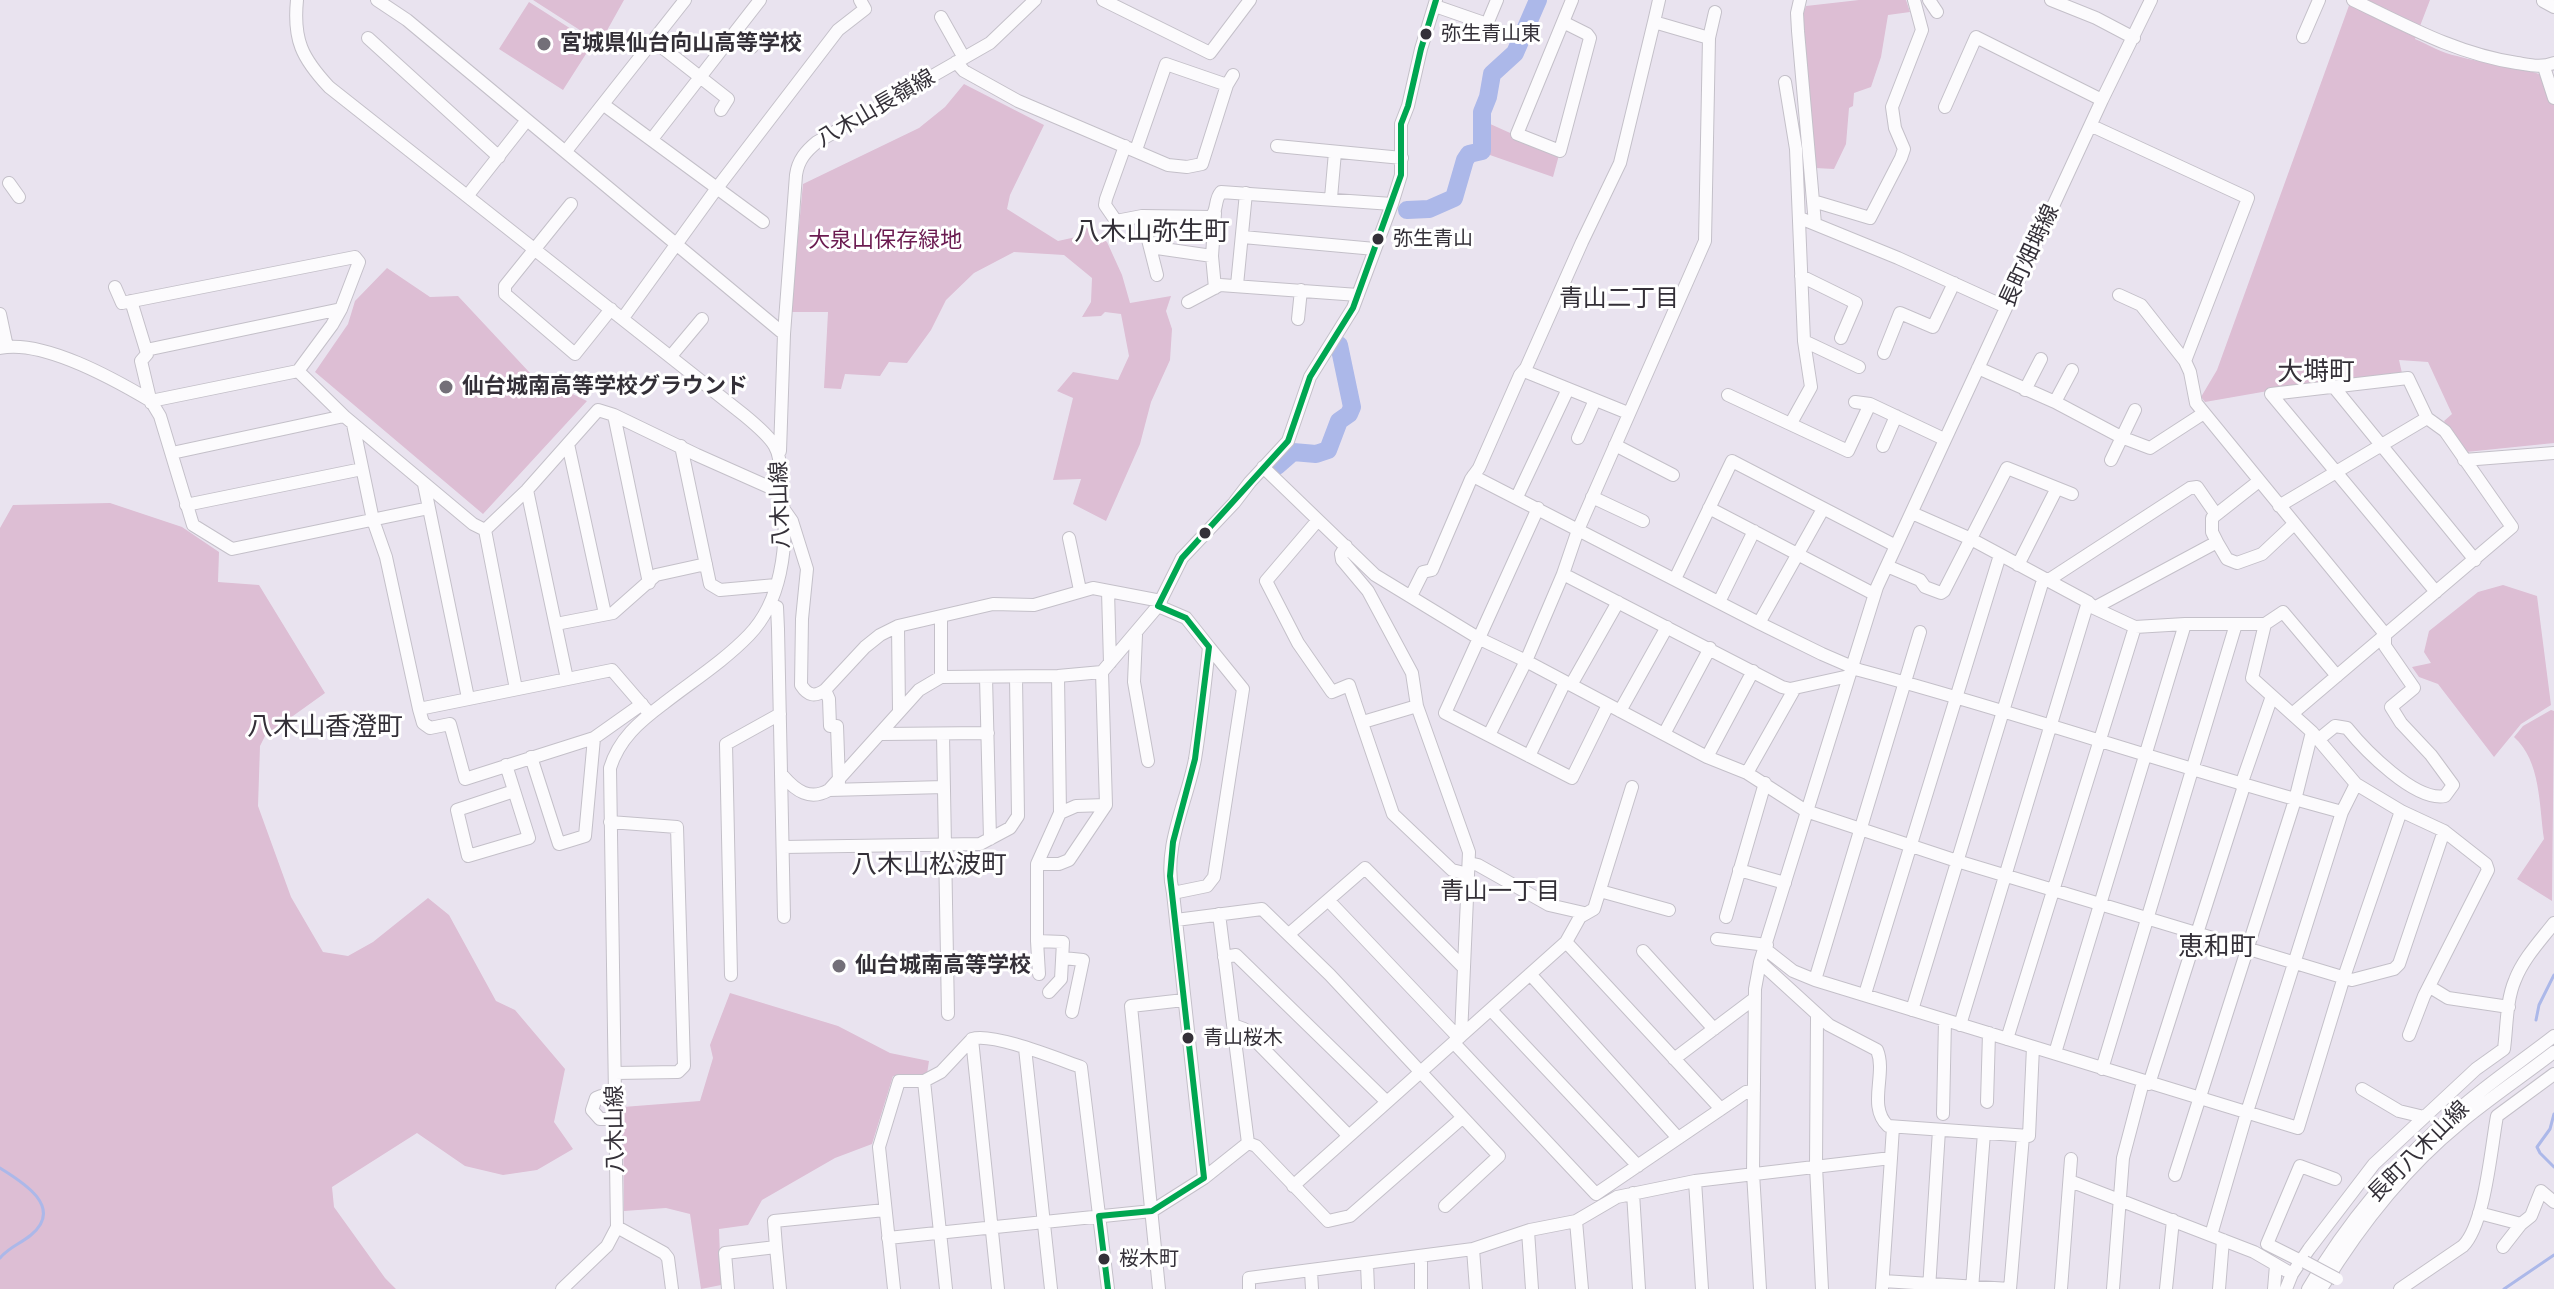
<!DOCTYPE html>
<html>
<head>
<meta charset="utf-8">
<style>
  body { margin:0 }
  canvas { display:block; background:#e9e3ef }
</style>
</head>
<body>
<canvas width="2554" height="1289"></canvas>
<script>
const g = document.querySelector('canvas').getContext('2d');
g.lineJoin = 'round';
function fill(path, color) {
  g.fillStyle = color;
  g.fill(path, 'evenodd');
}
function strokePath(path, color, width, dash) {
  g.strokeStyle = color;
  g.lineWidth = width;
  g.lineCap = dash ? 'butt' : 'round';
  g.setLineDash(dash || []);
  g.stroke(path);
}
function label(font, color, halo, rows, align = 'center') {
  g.font = font + ' Helvetica,"Noto Sans JP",sans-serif';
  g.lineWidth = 6;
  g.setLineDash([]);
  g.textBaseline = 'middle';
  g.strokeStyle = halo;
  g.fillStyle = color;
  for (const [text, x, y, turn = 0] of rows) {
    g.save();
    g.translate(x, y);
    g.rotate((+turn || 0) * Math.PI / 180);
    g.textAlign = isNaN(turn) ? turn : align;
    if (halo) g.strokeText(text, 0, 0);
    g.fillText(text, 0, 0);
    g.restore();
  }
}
fill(new Path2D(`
  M533 0H624L600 43Z
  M1859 0H1906L1910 12 1888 15 1881 57 1871 87 1854 93 1853 106 1849 108 1846 144 1834 169 1815 168 1803 14 1806 6Z
  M2351 0H2430L2415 39C2429 45 2442 53 2457 56 2486 65 2531 65 2554 82V443L2466 452 2444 421 2452 414 2428 362 2399 360 2402 373 2285 388 2205 402 2201 397 2217 370Z
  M529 2 593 43 563 90 499 49Z
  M964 84 1044 125 1010 195 1007 209 1058 241 1076 237 1086 227 1107 242 1122 275 1130 303 1171 296 1166 311 1172 329 1170 360 1151 402 1140 444 1106 521 1073 504 1081 479 1053 480 1073 398 1057 391 1073 372 1118 380 1129 356 1121 314 1105 312 1101 316 1082 317 1091 302 1092 278 1064 255 1014 252 974 273 946 300 931 330 907 363 889 362 880 376 845 374 841 389 824 388 828 312H791L803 184 919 128 945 107Z
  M1488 123 1559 155 1553 177 1487 154Z
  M387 268 430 297 458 296 530 373 587 401 483 514 315 372 348 324 355 301Z
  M110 503 182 527 219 552 218 582 259 585 325 693 265 736 260 746 258 806 291 897 323 952 348 956 373 942 428 898 449 915 496 1001 515 1010 565 1069 554 1122 573 1149 537 1170 503 1175 465 1166 417 1133 332 1187 334 1207 385 1278 396 1289H0V528L13 505Z
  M2503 585 2537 596 2551 705 2521 724 2494 757 2438 684 2419 677 2412 667 2431 663 2424 652 2429 631 2478 592Z
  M2551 710 2554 711 2552 901 2517 879 2544 839C2539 805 2541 761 2514 737L2523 726Z
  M730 993 838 1026 890 1053 929 1061 927 1074 922 1077 893 1076 872 1144 835 1158 762 1200 748 1225 719 1229 721 1285 701 1289 690 1214 666 1208 624 1211 623 1107 700 1101 713 1058 710 1045Z`), '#ddbed4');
strokePath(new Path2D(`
  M2536 1020 2539 1005 2554 975
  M2554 1114 2550 1129 2537 1147 2540 1153 2554 1167
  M0 1168C21 1181 65 1207 31 1235 20 1244 9 1247 0 1258
  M2504 1289 2554 1255`), '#acb8e9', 3);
strokePath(new Path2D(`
  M1407 210 1429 209 1454 198 1465 160 1469 154 1482 151V112L1488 97 1492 74 1515 53 1538 0
  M1277 466 1293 452 1316 454 1328 450 1339 421 1349 414 1352 407 1339 345`), '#acb8e9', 18);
const minor = new Path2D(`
  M297 0C293 40 302 58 329 87L744 415C789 452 776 450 783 503 788 547 781 602 749 635 724 661 691 682 663 704 639 722 619 739 610 768L617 1227 607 1246 562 1289
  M377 0 407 20 784 334
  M1103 0 1210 53 1250 0
  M1800 0 1797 13 1798 31 1815 224
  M1929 0 1937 12
  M2051 0 2096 18 2134 38
  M2353 0C2407 26 2457 54 2517 63 2530 65 2541 68 2554 63
  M2543 1 2554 7
  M1435 6 1487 24 1497 0
  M941 17 964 58
  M1563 22 1587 34 1590 38 1560 151 1517 134 1572 0
  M1654 22 1659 0
  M734 34 752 47
  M2303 37 2319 0
  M368 38 499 157
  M1709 38 1715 12
  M654 41 728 99 721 110
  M956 62 964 71 1018 101 1168 165 1187 167 1202 164 1227 85 1233 75
  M2544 67 2554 98
  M1785 82 1796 149 1804 341 1811 387 1791 423
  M604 105 763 222
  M1945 107 1976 37 2102 100
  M2092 126 2248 198 2185 361
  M652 139 760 0
  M1125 146 1106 199 1105 205 1116 221 1142 216 1211 217C1218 210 1214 200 1221 192L1392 204
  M1277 146 1402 158
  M1136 150 1166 64 1227 85
  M566 151 685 0
  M9 183 19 197
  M468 195 527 120
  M1331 198 1335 152
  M1813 201 1870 218 1901 158 1904 149 1895 128 1892 107 1922 30 1914 0
  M571 204 505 286V294L575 354 611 309
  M1215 213 1212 256 1215 288
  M1142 216 1157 275
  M1800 218 1898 258 2006 307
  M1243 237 1375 249
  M1150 247 1212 256
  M1801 276 1856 303 1841 338
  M1237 285 1246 193
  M115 287 122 303 355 257 359 262 341 309 332 325 298 371
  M2119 295 2141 305 2185 361 2190 372 2196 403 2385 634V646L2414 688 2391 707 2401 723 2431 755 2453 785 2445 796C2415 802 2364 749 2347 728L2335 726 2319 739
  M131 301 146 350 341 309
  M1188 302 1220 285 1358 295
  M0 314 7 347
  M623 318 717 188 838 30 865 9 860 0
  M1298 319 1301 290
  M1804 341 1859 367
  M0 348C43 339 114 379 151 401L298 371 344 416 473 524 485 530 527 490 598 410 614 415 697 455 769 487 781 489
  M146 350 147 354 141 361 151 403
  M1884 353 1900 313 1933 327 1954 283
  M671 356 702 319
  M1978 368 2055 402 2121 437 2150 448 2204 413
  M1524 371 1628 413
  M2333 386 2475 560
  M2025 390 2041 359
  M2271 394 2408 378 2427 418 2445 431 2512 527 2292 714
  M2271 394 2436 592
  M1728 395 1848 451 1870 404
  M151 401 160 416 193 525 232 549 429 508
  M1855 402 1870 404 1944 439
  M2055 402 2072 370
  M614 415 649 583
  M353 424 373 520 386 557 419 709 612 670 650 714
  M1578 438 1595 400
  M568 444 605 614
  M1615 445 1673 475
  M681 446 710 584 720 590 776 585
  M1883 446 1896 416
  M780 451 784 334 796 175C798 160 806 151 817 142L990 43 1035 0
  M172 453 344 416
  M2111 460 2135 410
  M2464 460 2554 453
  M1263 467 1375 575 1480 639 1526 661 1563 574 1782 687 1790 689 1849 676
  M1473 476 1759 623 1822 654 1859 670C2021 713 2180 769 2342 812
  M424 484 468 698
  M527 490 567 679
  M1517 497 1568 389
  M1592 497 1643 521
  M186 505 362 469
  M2279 506 2427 418
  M1538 508 1445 713 1572 778 1608 705
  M1709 508 1874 594
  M785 511 792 521 807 569 802 619 801 685C808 696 815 697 825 690L865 647 880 635 898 626 993 604 1034 605 1093 588 1161 601
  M1912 513 1971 539 2088 602 2094 608 2135 627 2185 624H2265L2283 612 2337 676
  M1318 520 1266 581 1298 643 1332 692 1349 685 1393 814 1452 870 1468 874
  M485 530 516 689
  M1069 538 1080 590
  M2217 542 2227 559 2237 563 2262 554 2294 524
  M1346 546 1341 554 1342 560 1368 591 1412 673 1417 706 1469 852 1461 1036
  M2018 565 2057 488
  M1887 566 1920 580 1925 587 1941 593 1944 591 2007 468 2072 494
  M1675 579 1732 461 1896 546
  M2047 581 2190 488 2197 487 2215 513
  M1108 591 1110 663
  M1411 596 1423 572 1432 570 1471 479 1479 468 1520 375 1526 368 1582 242 1620 163 1654 22 1709 38 1705 241 1578 530 1563 574
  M1719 602 1754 531
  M770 604 777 607 778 629 784 917
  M2094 608 2217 542 2212 532V518L2259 481
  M941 617V677
  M1759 623 1823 509
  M556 624 613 613 656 575 706 564
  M2265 624 2252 678 2312 732 2356 784 2401 811 2444 831 2486 864 2488 870 2424 996 2409 1035
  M898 626 899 712
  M1136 635 1134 682 1148 761
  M986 677 990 839
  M1571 685 1618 602
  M825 690 829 699 830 726H837L839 782
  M419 709 423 723 430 728 450 724 465 779 594 738
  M1620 711 1667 627
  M1363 722 1417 706
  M881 734 988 733
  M943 734 948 1014
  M1664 734 1710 648
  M1489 735 1526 661 1707 757 1747 773 1806 811 1957 861 2352 980 2394 969 2399 964 2444 831
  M1529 756 1565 682
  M531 757 559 844 585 836 594 738 642 704
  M1707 757 1753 671
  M506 765 529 838 468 856 457 810 514 791
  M1747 773 1795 688
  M783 776C796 791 810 801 829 790L919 690 941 677 1058 676 1102 672 1158 606 1182 558 1234 503 1250 482 1288 441 1310 377 1353 308 1392 204 1401 175V124L1408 106 1421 49 1436 0
  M2241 785 2272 696
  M829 790 944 787
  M1060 813 1076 806 1106 805
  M610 822 677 827 684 1066 678 1072 615 1073
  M783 847 980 844 1010 828 1018 816 1016 677
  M1469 863 1478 865 1549 905 1584 913
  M1037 864H1059L1069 860 1106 805 1102 672
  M1739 870 1785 883
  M1600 891 1669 910
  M1173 893 1207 886 1214 877 1243 689 1209 647
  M1328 900 1459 1038
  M1219 914 1248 1143
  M1726 917 1765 783
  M1176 920 1262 909 1330 975 1499 1156 1445 1206
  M1289 934 1365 868 1464 968
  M1717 939 1767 945
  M1037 941 1039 974
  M1566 942 1721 1109
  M1765 949 1793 971 1815 980 2298 1128 2344 977 2401 811
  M1643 951 1714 1029
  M1224 957 1236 955 1387 1102
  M1063 958 1083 960 1072 1012
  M1760 962 1829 1025 1877 1050C1887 1074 1867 1106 1888 1126L2029 1136 2033 1047
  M1530 974 1678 1138
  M731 975 726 744 780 714
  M1815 980 1920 632
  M2430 987 2448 998 2509 1007
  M1049 992 1061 979 1063 942 1037 941V864L1060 813 1058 676
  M1865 994 2000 555
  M1491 1010 1638 1166
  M1912 1010 2043 580
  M1817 1017 1816 1166 1822 1289
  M1233 1025 1244 1029 1349 1136
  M1960 1025 2088 602
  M2007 1039 2135 627
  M1454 1043 1596 1194 1746 1092 1754 1091
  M1025 1048 1051 1289
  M2055 1053 2185 624
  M1674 1059 1755 998
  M2102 1069 2236 624
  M924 1081 946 1289
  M2149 1084 2244 786
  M2362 1089 2399 1111 2424 1117
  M615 1096H601L596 1098 592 1110 600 1119H616
  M1987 1102 1989 1033
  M1943 1114 1945 1020
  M1891 1158 1893 1127
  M2175 1175 2295 800 2312 732
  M1204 1178 1248 1143 1256 1146 1328 1221 1350 1216 1462 1118
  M1695 1181 1702 1289
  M2070 1181 2254 1252 2292 1274
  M1293 1186 1566 942 1580 917 1594 909 1632 787
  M1633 1193 1639 1289
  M2479 1213 2521 1224
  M1576 1221 1582 1289
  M617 1227 664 1253 668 1258 672 1289
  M1528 1231 1532 1289
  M2211 1235 2247 1112 2342 812 2356 784
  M888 1238 1152 1211 1204 1178 1173 893C1162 848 1187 802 1195 759 1201 722 1205 684 1209 647L1186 618 1158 606
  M776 1247 780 1289
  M2503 1247 2521 1224 2531 1216 2541 1191 2554 1202
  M1473 1249 1476 1289
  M1421 1258V1289
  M2301 1261 2267 1244 2300 1166 2335 1179
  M1367 1264 1368 1289
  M1311 1271 1312 1289
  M1883 1281 2010 1289
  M728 1289 725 1253 776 1247 774 1221 885 1210
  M894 1289 879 1147 899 1081H924L941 1072 972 1039
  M998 1289 972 1039C992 1032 1058 1059 1081 1067L1108 1289
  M1159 1289 1131 1006 1184 1000
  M1249 1289V1278L1473 1249 1530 1230 1576 1221 1617 1197 1695 1181 1891 1158 1882 1289
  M1760 1289 1753 1173 1755 989 1760 962 1877 587 2102 100 2151 0
  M1929 1289 1939 1130
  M1972 1289 1984 1133
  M2010 1289 2023 1136
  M2061 1289 2071 1159
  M2113 1289 2123 1158 2143 1082
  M2166 1289 2173 1220
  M2219 1289 2223 1240
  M2274 1289 2276 1265
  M2286 1289 2292 1274 2309 1249 2374 1164 2476 1069 2504 1049C2507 1027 2506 1001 2515 980 2523 959 2540 941 2554 923
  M2308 1289C2347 1222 2398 1162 2457 1111 2487 1084 2522 1061 2554 1036
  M2321 1289C2358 1228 2405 1168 2460 1123 2490 1098 2523 1076 2554 1052
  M2400 1289 2463 1246C2485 1224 2491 1148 2497 1116L2554 1074`);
strokePath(minor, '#c4c0c9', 14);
strokePath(minor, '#fcfbfd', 12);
const minorBridge = new Path2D(`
  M2305 1262 2337 1279`);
strokePath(minorBridge, '#c4c0c9', 14, []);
strokePath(minorBridge, '#fcfbfd', 12);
strokePath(new Path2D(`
  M1108 1289 1099 1216 1152 1211 1204 1178 1170 876 1173 842 1195 759 1209 647 1186 618 1158 606 1182 558 1288 441 1310 377 1353 308 1401 175V124L1408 106 1421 49 1436 0`), '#00a651', 6);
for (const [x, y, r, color] of [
  [1426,34,7,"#343038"],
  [544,44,8,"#736f78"],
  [1378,239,7,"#343038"],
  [446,387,8,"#736f78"],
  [1205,533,7,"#343038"],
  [839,966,8,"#736f78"],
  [1188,1038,7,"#343038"],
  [1104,1259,7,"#343038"]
]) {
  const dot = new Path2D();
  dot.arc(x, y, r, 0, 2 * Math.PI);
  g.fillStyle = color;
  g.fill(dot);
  strokePath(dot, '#fff', 3);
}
label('20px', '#343038', '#fff', [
  ["弥生青山東",1441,34],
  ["弥生青山",1393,239],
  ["青山桜木",1203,1038],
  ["桜木町",1119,1259]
], 'left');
label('bold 22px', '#343038', '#fff', [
  ["宮城県仙台向山高等学校",560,44],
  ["仙台城南高等学校グラウンド",462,387],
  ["仙台城南高等学校",855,966]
], 'left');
label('22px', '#343038', '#fff', [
  ["八木山長嶺線",876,109,-30],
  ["長町畑塒線",2030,256,-65],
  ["八木山線",781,505,-92],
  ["八木山線",616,1129,-91],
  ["長町八木山線",2419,1152,-45]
]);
label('22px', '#6b1a50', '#fff', [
  ["大泉山保存緑地",885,241]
]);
label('24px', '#343038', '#fff', [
  ["青山二丁目",1619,299],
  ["青山一丁目",1500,892]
]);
label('26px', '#343038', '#fff', [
  ["八木山弥生町",1152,233],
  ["大塒町",2316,373],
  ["八木山香澄町",325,728],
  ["八木山松波町",929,866],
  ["恵和町",2217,948]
]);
</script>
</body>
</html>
